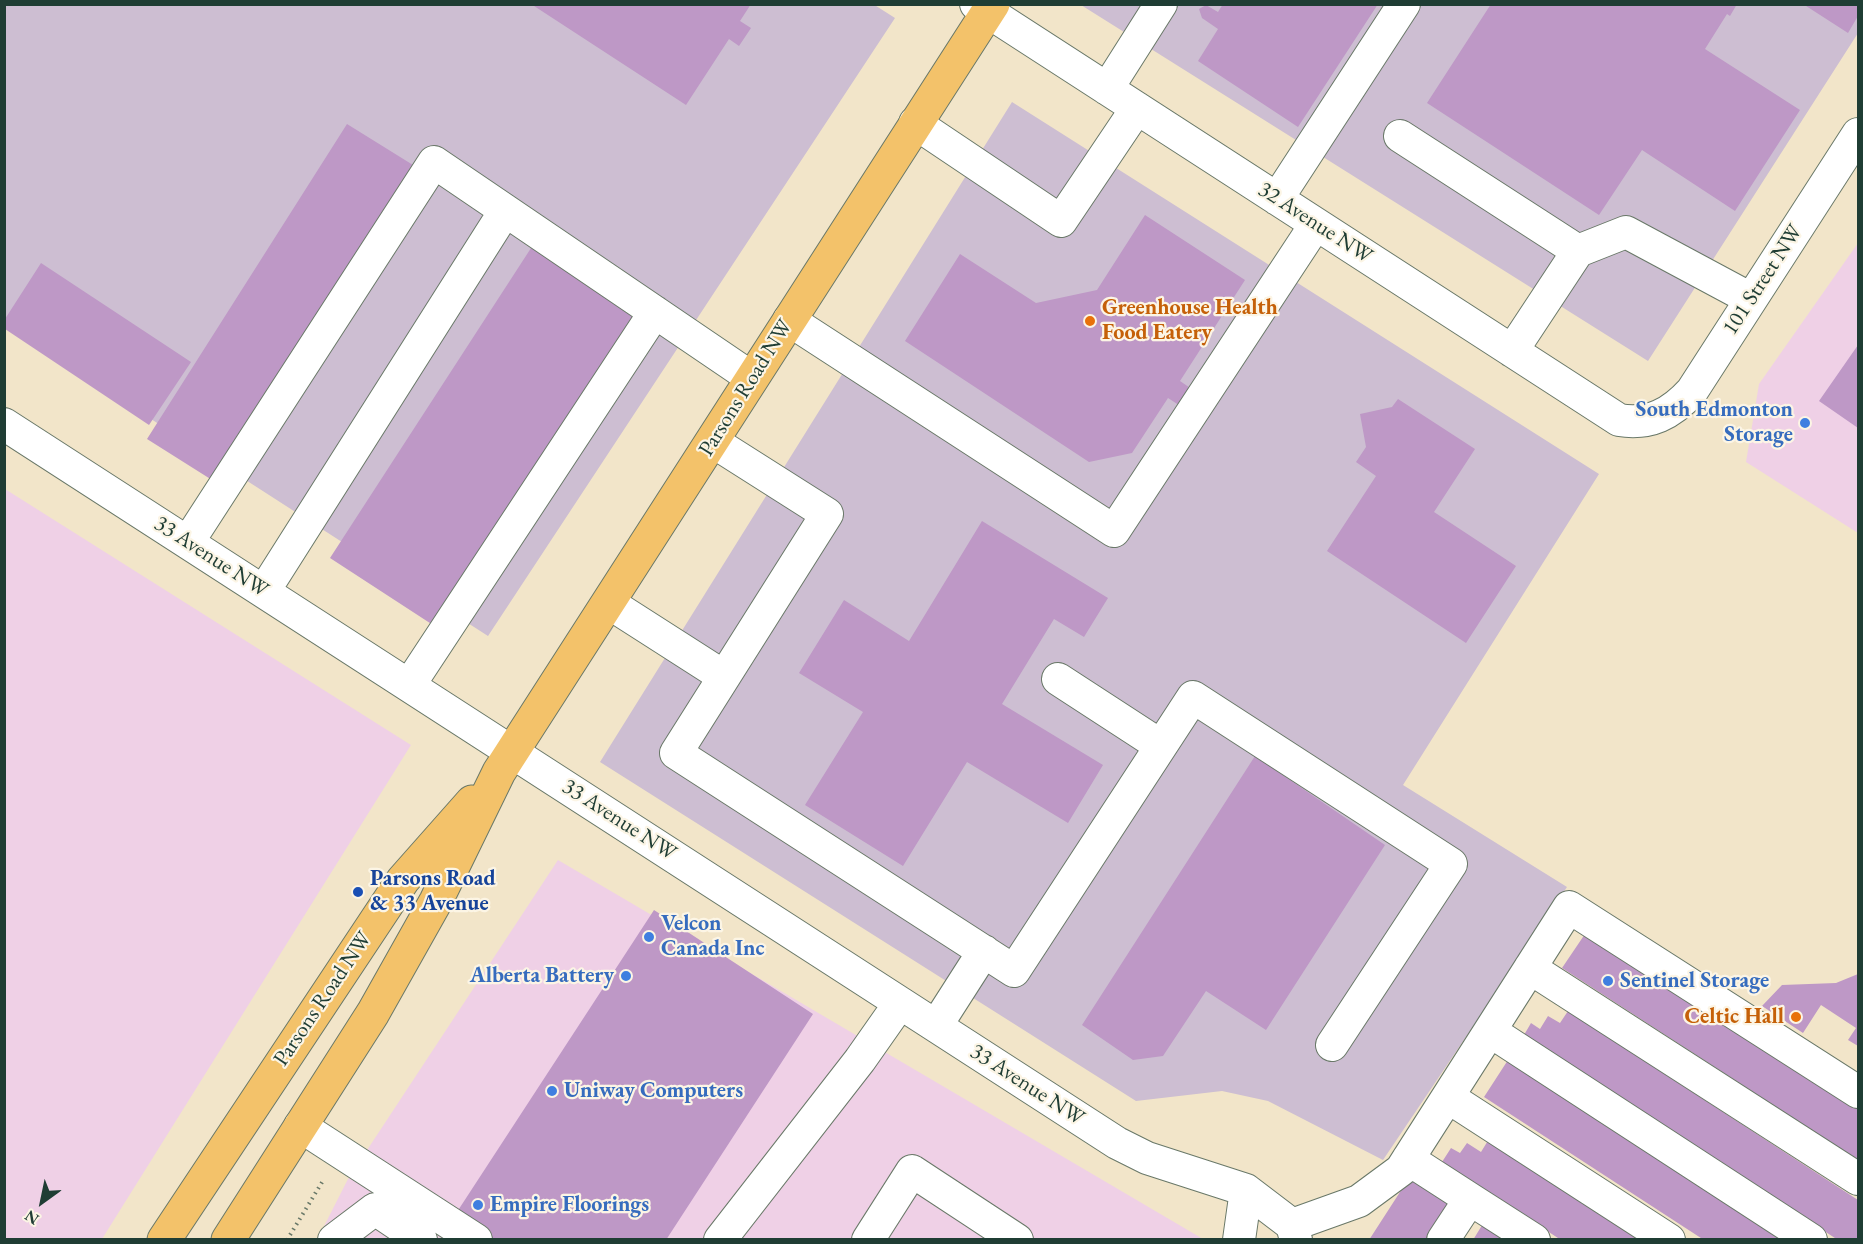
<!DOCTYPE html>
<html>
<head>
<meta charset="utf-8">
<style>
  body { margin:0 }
  #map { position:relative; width:1863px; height:1244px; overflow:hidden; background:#f2e5c9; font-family:"EB Garamond",serif }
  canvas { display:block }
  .frame { position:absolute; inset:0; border:6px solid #1f3d34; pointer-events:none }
  .north { position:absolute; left:12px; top:1172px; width:60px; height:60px; -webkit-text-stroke:4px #fcf5e5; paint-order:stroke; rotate:213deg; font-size:16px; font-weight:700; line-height:24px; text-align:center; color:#1f3d34 }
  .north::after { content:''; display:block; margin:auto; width:21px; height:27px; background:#1f3d34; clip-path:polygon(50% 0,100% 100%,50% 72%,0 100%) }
</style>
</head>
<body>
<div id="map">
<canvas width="1863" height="1244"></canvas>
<div class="frame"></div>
<div class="north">N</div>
</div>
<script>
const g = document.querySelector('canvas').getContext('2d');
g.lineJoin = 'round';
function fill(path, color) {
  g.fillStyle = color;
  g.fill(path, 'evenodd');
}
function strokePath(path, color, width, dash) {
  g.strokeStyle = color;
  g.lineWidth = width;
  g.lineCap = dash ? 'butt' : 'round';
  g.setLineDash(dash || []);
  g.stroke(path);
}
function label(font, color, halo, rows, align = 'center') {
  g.font = font + ' "EB Garamond",serif';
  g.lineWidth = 4.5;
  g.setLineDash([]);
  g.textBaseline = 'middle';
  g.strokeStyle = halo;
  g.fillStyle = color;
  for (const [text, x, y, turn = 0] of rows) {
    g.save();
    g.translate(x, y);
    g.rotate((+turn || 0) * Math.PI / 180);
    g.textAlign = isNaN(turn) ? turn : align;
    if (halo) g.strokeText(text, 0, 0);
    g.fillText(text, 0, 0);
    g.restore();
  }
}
fill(new Path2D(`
  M1858 243V533L1746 462 1759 384Z
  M5 489 411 745 102 1239H5Z
  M558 860 1203 1239 317 1240 348 1179Z`), '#efd0e6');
fill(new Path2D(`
  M873 4 895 18 488 636 5 325 4 5Z
  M1858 4V33L1648 361 1081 5Z
  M1012 102 1599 474 1403 785 1567 887 1383 1160 1268 1101 1222 1091 1136 1101 600 762Z`), '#cdbed2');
fill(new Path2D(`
  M531 4H751L740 21 751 28 739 46 729 39 686 105Z
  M1223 4H1378L1298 127 1198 61 1218 29 1202 18 1199 9 1206 5 1218 12Z
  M1491 4H1737L1730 16 1727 14 1705 49 1800 110 1735 211 1642 150 1599 215 1427 103Z
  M1803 4H1858V16L1848 33Z
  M347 124 413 165 212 480 147 439Z
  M1145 215 1245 280 1180 381 1196 392 1185 409 1168 398 1132 453 1089 462 905 341 960 254 1036 303 1097 290Z
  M533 245 639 313 436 627 330 558Z
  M41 263 191 362 149 425 5 329V319Z
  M1858 345V428L1819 401Z
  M1398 399 1475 449 1434 512 1516 566 1466 643 1327 551 1376 476 1356 462 1366 447 1360 414 1392 407Z
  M982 521 1108 598 1084 637 1054 619 1002 704 1103 765 1068 823 967 762 903 866 805 805 863 712 799 673 844 600 909 641Z
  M1255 756 1385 845 1266 1030 1206 991 1163 1056 1133 1060 1082 1025Z
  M654 910 813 1014 666 1240H492L455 1215Z
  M1587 931 1858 1107V1160L1562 968Z
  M1858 974V1046L1848 1040 1856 1028 1821 1005 1803 1033 1762 1006 1782 985 1836 983Z
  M1568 1011 1858 1200V1240H1838L1524 1035 1531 1023 1540 1029 1548 1016 1560 1023Z
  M1508 1060 1787 1240H1704L1484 1097Z
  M1489 1139 1644 1240H1561L1442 1162 1451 1148 1460 1153 1467 1143 1481 1152Z
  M1411 1175 1451 1201 1426 1240H1369Z
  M1484 1222 1510 1240H1473Z`), '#be98c6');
const minor = new Path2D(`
  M976 4 1619 420C1650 425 1671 414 1692 391L1858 134
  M1107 89 1161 4
  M915 123 1061 221 1137 108
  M1400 136 1578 251 1512 351
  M1277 199 1404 4
  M1578 251 1626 232 1751 299
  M789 320 1114 531 1316 224
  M4 424 1117 1143 1147 1158 1246 1190 1292 1225 1296 1240
  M712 441 827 514 676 753 1014 971 1193 697 1451 864 1332 1045
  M188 542 434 162 752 378
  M264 591 505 211
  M609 603 723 676
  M1058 679 1161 746
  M410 684 655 312
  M1530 968 1858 1179
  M936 1026 984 951
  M1490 1031 1811 1240
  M1448 1097 1669 1240
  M300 1126 476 1240
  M1408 1159 1470 1199 1443 1240
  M1470 1199 1534 1240
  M1292 1225 1359 1201 1401 1170 1569 907 1858 1092
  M334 1240 375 1209 421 1240
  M720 1240 860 1060 900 1003
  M868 1240 912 1171 1017 1240
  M1239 1240 1246 1190`);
const major = new Path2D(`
  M164 1240 403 880 472 802
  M228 1240 373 1013 436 901 499 772 993 4`);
strokePath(minor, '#697868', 34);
strokePath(major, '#697868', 35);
strokePath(new Path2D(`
  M287 1240 324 1179`), '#697868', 4, [1.5, 4.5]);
strokePath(minor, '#fff', 32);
strokePath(major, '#f3c26a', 33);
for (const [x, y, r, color] of [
  [1090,321,6,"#e8710a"],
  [1805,423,6,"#3f7fe0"],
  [358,892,6,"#1a4fb4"],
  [649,937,6,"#3f7fe0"],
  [626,976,6,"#3f7fe0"],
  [1608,981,6,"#3f7fe0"],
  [1796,1017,6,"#e8710a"],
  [552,1091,6,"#3f7fe0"],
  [478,1205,6,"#3f7fe0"]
]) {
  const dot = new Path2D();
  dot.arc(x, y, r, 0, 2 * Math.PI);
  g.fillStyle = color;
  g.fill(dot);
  strokePath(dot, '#fcf5e5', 2);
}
label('22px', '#1f3d34', '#fcf5e5', [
  ["32 Avenue NW",1315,223,33],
  ["101 Street NW",1763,280,-57],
  ["Parsons Road NW",746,388,-58],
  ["33 Avenue NW",211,557,33],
  ["33 Avenue NW",619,820,33],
  ["Parsons Road NW",323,999,-56],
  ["33 Avenue NW",1027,1085,33]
]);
label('bold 22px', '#c56008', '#fcf5e5', [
  ["Greenhouse Health",1102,308],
  ["Food Eatery",1102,333],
  ["Celtic Hall",1784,1017,"right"]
], 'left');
label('bold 22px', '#366cbe', '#fcf5e5', [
  ["South Edmonton",1793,410,"right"],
  ["Storage",1793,435,"right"],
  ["Velcon",661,924],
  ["Canada Inc",661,949],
  ["Alberta Battery",614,976,"right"],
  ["Sentinel Storage",1620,981],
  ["Uniway Computers",564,1091],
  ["Empire Floorings",490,1205]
], 'left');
label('bold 22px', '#164399', '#fcf5e5', [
  ["Parsons Road",370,879],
  ["& 33 Avenue",370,904]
], 'left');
</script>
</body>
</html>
